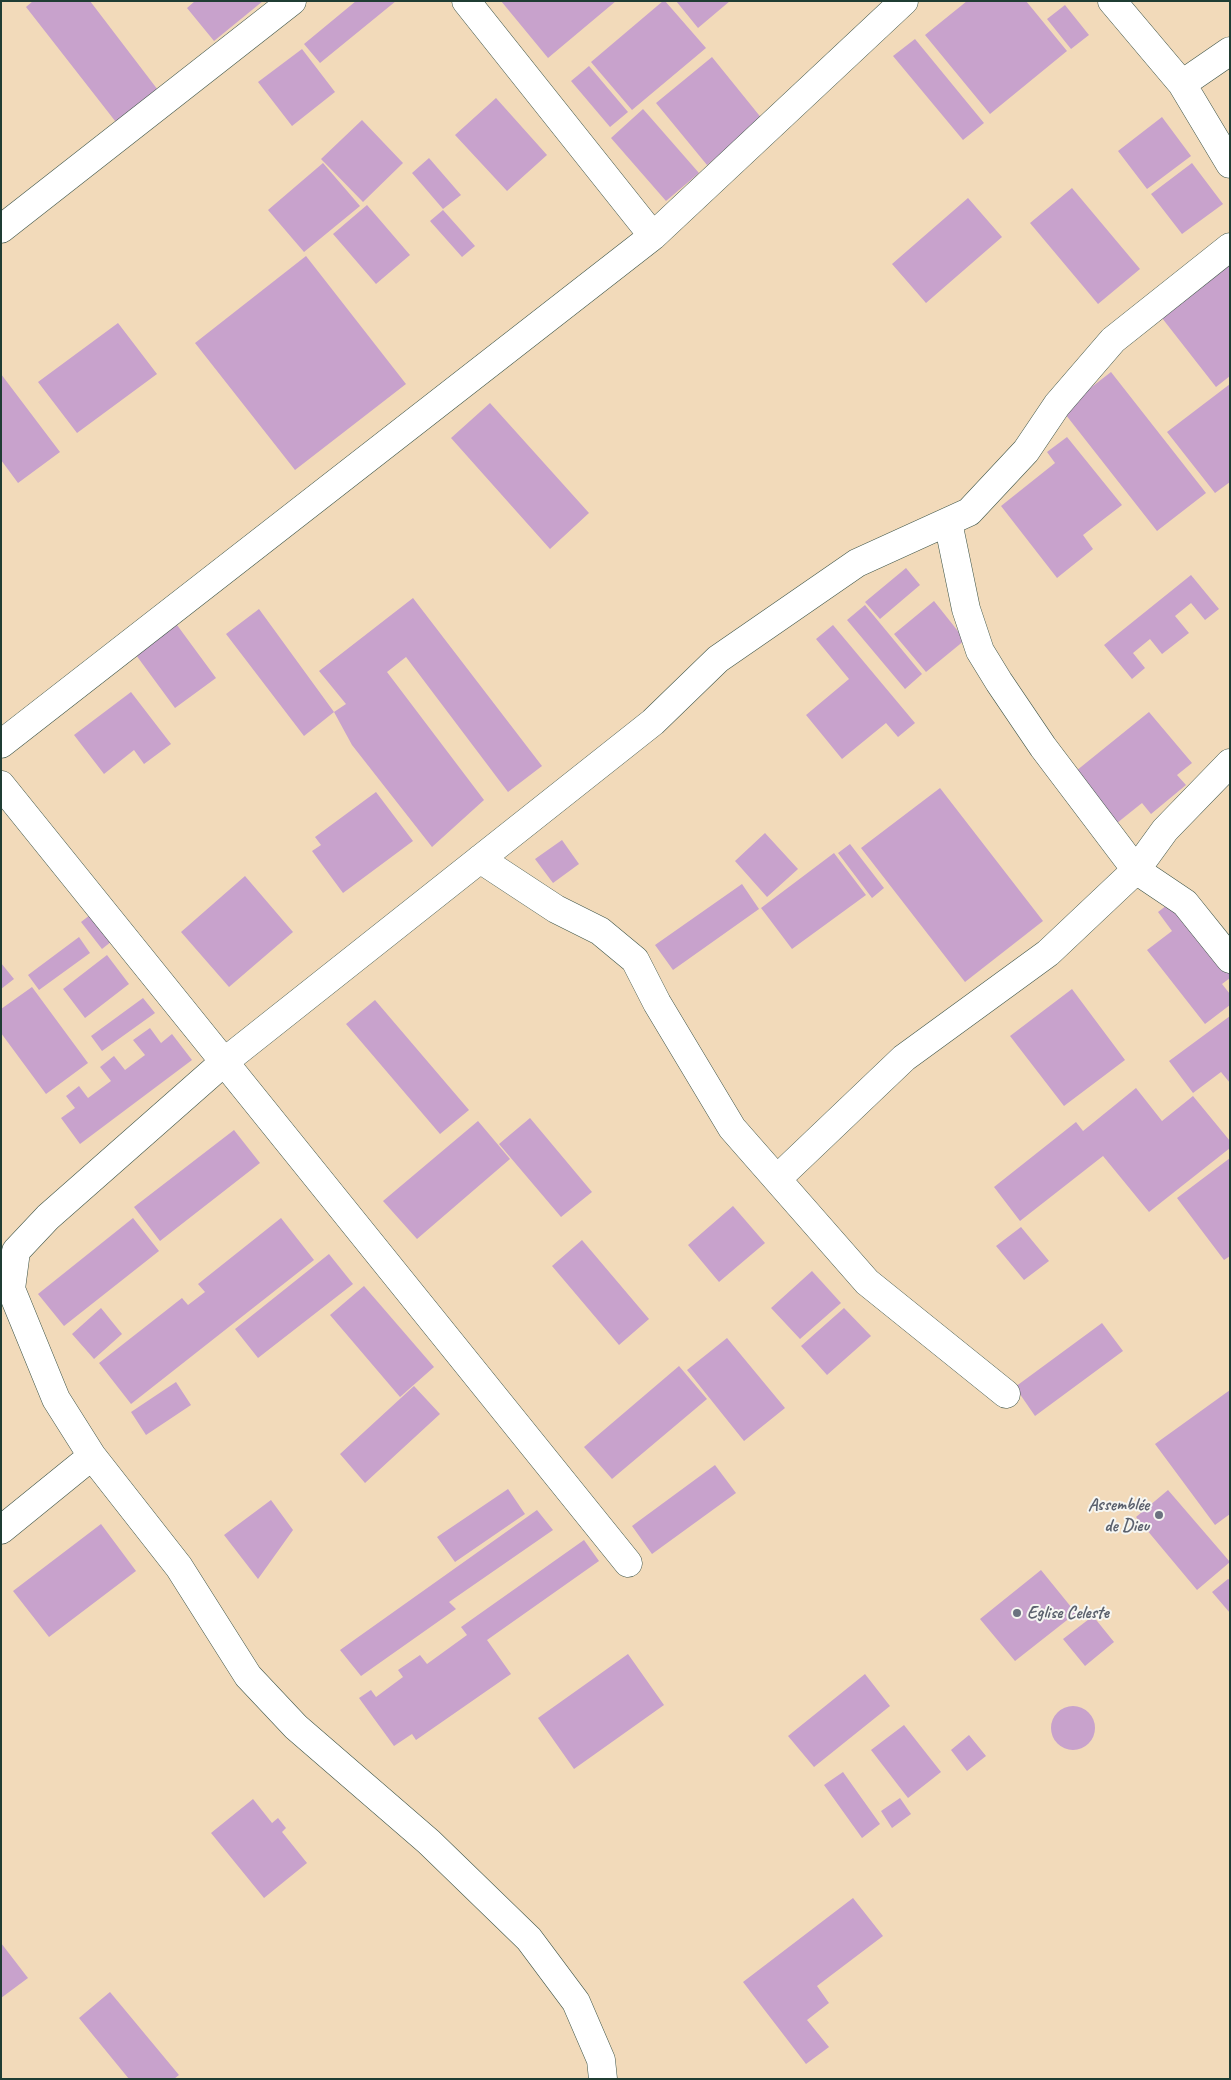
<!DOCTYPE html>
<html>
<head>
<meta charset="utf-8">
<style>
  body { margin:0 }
  #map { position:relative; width:1231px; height:2080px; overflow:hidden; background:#f2daba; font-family:Caveat,sans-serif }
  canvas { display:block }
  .frame { position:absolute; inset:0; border:2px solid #1f3d34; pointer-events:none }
</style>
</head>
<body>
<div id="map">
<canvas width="1231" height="2080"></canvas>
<div class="frame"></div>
</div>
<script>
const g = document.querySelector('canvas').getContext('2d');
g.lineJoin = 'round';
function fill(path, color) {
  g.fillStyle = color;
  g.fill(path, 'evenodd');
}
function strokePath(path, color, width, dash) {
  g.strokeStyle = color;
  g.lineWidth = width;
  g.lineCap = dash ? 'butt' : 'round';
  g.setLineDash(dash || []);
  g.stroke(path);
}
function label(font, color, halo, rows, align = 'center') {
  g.font = font + ' Caveat,sans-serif';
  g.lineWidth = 4;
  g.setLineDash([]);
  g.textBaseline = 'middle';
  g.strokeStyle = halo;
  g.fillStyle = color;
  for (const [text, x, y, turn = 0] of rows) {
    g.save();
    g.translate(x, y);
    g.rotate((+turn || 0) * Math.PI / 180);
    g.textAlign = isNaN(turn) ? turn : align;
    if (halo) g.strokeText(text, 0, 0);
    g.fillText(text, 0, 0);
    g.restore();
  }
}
fill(new Path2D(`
  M33 1H90L161 94 119 126 26 7Z
  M195 1H263L214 41 187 8Z
  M356 1H396L320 63 304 44Z
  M501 1H616L548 58Z
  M663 1H665L706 48 632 110 591 62Z
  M676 1H730L698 28Z
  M967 1H1026L1067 51 990 114 925 35Z
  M1065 5 1089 35 1071 49 1047 19Z
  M915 39 984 123 963 140 893 56Z
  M302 49 335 92 292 126 258 82Z
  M712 57 763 120 707 165 656 103Z
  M589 66 628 112 610 127 571 81Z
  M496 98 547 155 507 191 455 135Z
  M643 109 699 173 666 201 611 138Z
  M1162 117 1191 156 1147 189 1118 151Z
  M362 120 403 163 363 202 321 159Z
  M429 158 461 195 443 209 412 173Z
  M323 163 360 206 304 252 268 210Z
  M1192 163 1223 204 1182 234 1151 194Z
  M1072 188 1140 269 1098 304 1030 223Z
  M968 198 1002 237 926 303 892 264Z
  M367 205 410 255 376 284 333 234Z
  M443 210 475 246 462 257 430 221Z
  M306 256 406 384 295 470 195 343Z
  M1230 264V376L1216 387 1162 318Z
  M118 323 157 374 77 433 38 382Z
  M1111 372 1206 493 1157 531 1062 410Z
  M1 374 60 452 18 483 1 460Z
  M1230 384V482L1215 493 1167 432Z
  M490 403 589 513 550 549 451 438Z
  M1067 437 1122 505 1083 535 1093 549 1057 578 1001 506 1055 463 1047 452Z
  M906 568 920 585 880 619 865 602Z
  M1191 575 1219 609 1205 620 1191 603 1175 616 1189 633 1162 654 1150 639 1133 653 1145 668 1132 679 1104 645Z
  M413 598 542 766 508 792 406 657 387 672 484 800 432 847 352 745 334 712 346 704 319 671Z
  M934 601 965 640 926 672 894 634Z
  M865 605 922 674 905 689 847 620Z
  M259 609 334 712 304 736 226 634Z
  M177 625 216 678 175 708 136 655Z
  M833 625 915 723 898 737 886 723 842 759 806 715 849 679 816 639Z
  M131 692 171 744 144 764 134 750 104 774 74 735Z
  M1149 712 1192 763 1177 775 1186 785 1151 814 1142 803 1117 823 1076 771Z
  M940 788 1043 921 965 982 861 848Z
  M376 792 413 841 343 893 312 851 321 845 315 837Z
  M765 833 798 869 767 897 735 861Z
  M562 840 579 864 553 883 535 859Z
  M850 844 884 888 872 898 838 853Z
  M834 853 866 895 792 949 761 908Z
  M245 876 293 932 229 987 181 932Z
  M742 884 759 909 673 970 655 945Z
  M1175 899 1230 970V978L1222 984 1230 994V1005L1205 1024 1147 950 1172 931 1158 912Z
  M90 915 112 941 102 949 81 922Z
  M79 937 90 953 39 990 28 975Z
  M107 955 129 984 85 1018 63 989Z
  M1 963 14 979 1 989Z
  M32 987 88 1063 46 1094 1 1033V1009Z
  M1072 989 1125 1060 1064 1106 1010 1036Z
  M143 998 155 1013 102 1051 91 1036Z
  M375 1000 469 1110 440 1134 346 1024Z
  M1230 1016V1083L1221 1072 1193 1093 1169 1061Z
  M150 1028 161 1043 172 1034 192 1060 80 1144 61 1118 75 1108 66 1096 79 1086 88 1098 111 1081 100 1067 114 1056 125 1070 145 1055 133 1040Z
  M1136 1088 1162 1121 1193 1096 1230 1141V1148L1149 1212 1103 1156 1020 1221 994 1187 1076 1122 1083 1131Z
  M530 1118 592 1192 561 1217 499 1144Z
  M478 1121 510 1159 417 1239 383 1201Z
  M234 1130 260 1163 160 1241 134 1207Z
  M1230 1158V1256L1224 1260 1177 1198Z
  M733 1206 765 1243 719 1282 688 1245Z
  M133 1218 159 1251 64 1326 38 1294Z
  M281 1218 314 1260 131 1404 99 1363 182 1298 188 1305 205 1292 198 1284Z
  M1021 1227 1049 1261 1024 1280 996 1246Z
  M582 1240 649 1319 619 1345 552 1266Z
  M329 1254 353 1284 258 1358 235 1329Z
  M812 1271 841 1303 800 1339 771 1308Z
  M364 1286 434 1367 400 1397 330 1315Z
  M101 1308 122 1334 94 1359 72 1334Z
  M844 1308 871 1336 827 1375 801 1346Z
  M1102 1323 1123 1351 1035 1416 1015 1387Z
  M727 1338 785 1408 744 1441 687 1370Z
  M679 1366 707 1399 612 1479 584 1447Z
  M176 1382 191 1405 146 1435 131 1412Z
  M414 1386 440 1414 365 1483 340 1454Z
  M1230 1390V1514L1215 1525 1155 1444Z
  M715 1465 736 1493 652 1554 632 1526Z
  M508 1489 525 1514 455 1562 437 1537Z
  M1168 1490 1230 1562 1197 1590 1136 1517Z
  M271 1500 293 1530 258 1579 224 1535Z
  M537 1510 553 1530 449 1602 456 1609 361 1676 340 1650Z
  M101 1524 136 1571 49 1637 13 1591Z
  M584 1540 599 1561 487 1640 511 1674 416 1740 412 1734 394 1746 359 1698 371 1690 376 1697 403 1677 398 1670 420 1655 427 1664 467 1635 461 1627Z
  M1041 1570 1076 1613 1015 1661 980 1619Z
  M1228 1579 1230 1580V1613L1212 1592Z
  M1093 1616 1114 1642 1085 1666 1063 1639Z
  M628 1654 664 1705 574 1769 538 1718Z
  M865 1674 890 1706 814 1767 788 1736Z
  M1051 1728a22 22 0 1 1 44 0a22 22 0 1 1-44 0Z
  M904 1725 941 1772 908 1798 871 1750Z
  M969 1735 986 1756 967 1771 951 1750Z
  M843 1772 880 1824 862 1838 824 1785Z
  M900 1798 911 1814 892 1828 881 1811Z
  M253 1799 272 1823 278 1818 286 1828 282 1832 307 1863 264 1898 211 1833Z
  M853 1898 883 1936 817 1986 829 2003 807 2020 829 2047 806 2064 743 1982Z
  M1 1943 28 1978 1 1998Z
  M110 1992 179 2075 174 2079H129L79 2018Z`), '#c8a2cc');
const minor = new Path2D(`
  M466 1 653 236
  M1112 1 1182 84 1230 164
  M1182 84 1230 51
  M1 229 292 1
  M948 522 966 609 980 651 999 682 1043 747 1136 870 1185 903 1230 959
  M1 744 653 236 904 1
  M1 785 628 1563
  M480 859 556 909 600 931 635 960 657 1003 732 1128 867 1282 1006 1394
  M777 1179 904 1058 1048 953 1136 870 1165 830 1230 763
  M1 1530 92 1456
  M603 2079 601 2060 576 2002 529 1939 429 1842 296 1727 248 1676 179 1567 92 1456 56 1399 11 1289 16 1251 48 1217 224 1062 653 722 718 659 857 563 969 512 1026 451 1057 405 1113 340 1230 247`);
strokePath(minor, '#3f5548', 29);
strokePath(minor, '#fff', 28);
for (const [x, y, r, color] of [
  [1159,1515,5,"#6b7280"],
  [1017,1613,5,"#6b7280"]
]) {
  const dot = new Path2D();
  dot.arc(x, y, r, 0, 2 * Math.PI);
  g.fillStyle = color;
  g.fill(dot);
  strokePath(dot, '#f6f6f2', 2);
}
label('bold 18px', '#5b616d', '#f6f6f2', [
  ["Assemblée",1149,1505],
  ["de Dieu",1149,1526],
  ["Eglise Celeste",1027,1613,"left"]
], 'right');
</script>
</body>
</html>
